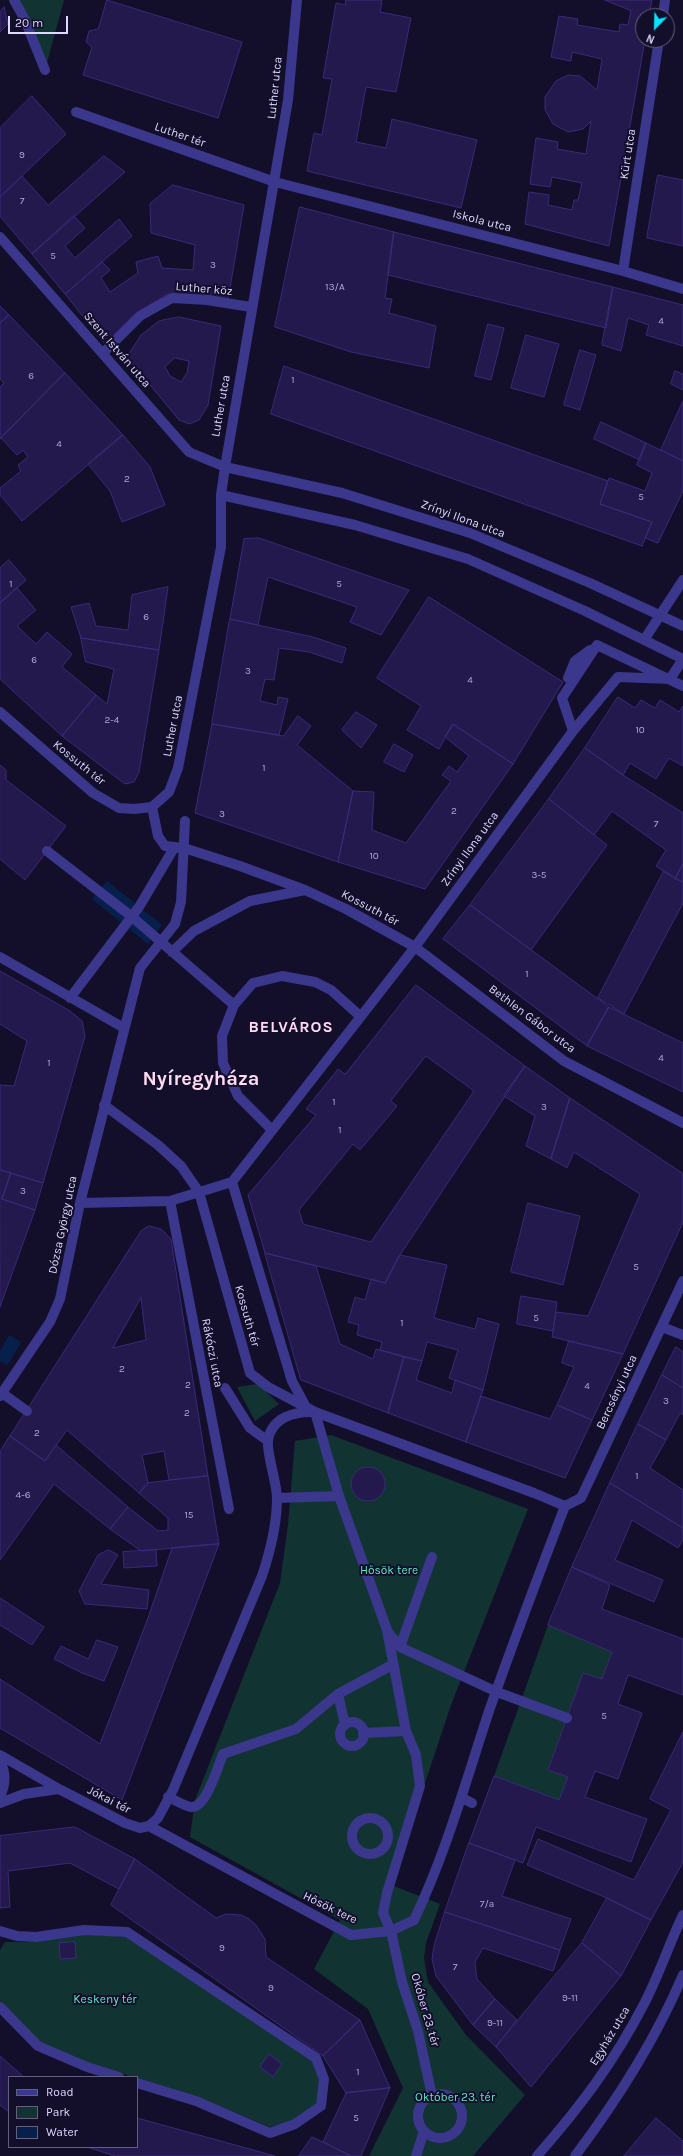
<!DOCTYPE html>
<html>
<head>
<meta charset="utf-8">
<style>
  body { margin:0 }
  #map { position:relative; width:683px; height:2156px; overflow:hidden; background:#130f2a; font-family:Karla,sans-serif }
  canvas { display:block }
  .legend { position:absolute; left:8px; top:2076px; width:130px; height:72px; box-sizing:border-box; background:#130f2a; border:1px solid #635f7f; margin:0; padding:5px 7px; list-style:none; font-size:12px; color:#dcd8ff }
  .legend li { display:flex; align-items:center; gap:8px; height:20px }
  .legend b { width:20px; border:1px solid #635f7f }
  .north { position:absolute; left:635px; top:8px; width:40px; height:40px; box-sizing:border-box; background:#130f2a; border:1px solid #635f7f; border-radius:50%; rotate:203deg; font-size:11px; font-weight:700; line-height:16px; text-align:center; color:#dcd8ff }
  .north::after { content:''; display:block; margin:auto; width:14px; height:18px; background:#04e5ff; clip-path:polygon(50% 0,100% 100%,50% 72%,0 100%) }
  .scale { position:absolute; left:8px; top:16px; width:60px; height:18px; box-sizing:border-box; border:2px solid #dcd8ff; border-top:0; padding-left:5px; font-size:12px; line-height:14px; white-space:nowrap; color:#dcd8ff; -webkit-text-stroke:3px #130f2a; paint-order:stroke }
</style>
</head>
<body>
<div id="map">
<canvas width="683" height="2156"></canvas>
<ul class="legend">
<li><b style="height:5px;background:#3a378c"></b>Road</li>
<li><b style="height:11px;background:#113433"></b>Park</li>
<li><b style="height:11px;background:#071f4b"></b>Water</li>
</ul>
<div class="north">N</div>
<div class="scale">20 m</div>
</div>
<script>
const g = document.querySelector('canvas').getContext('2d');
g.lineJoin = 'round';
function fill(path, color) {
  g.fillStyle = color;
  g.fill(path, 'evenodd');
}
function strokePath(path, color, width, dash) {
  g.strokeStyle = color;
  g.lineWidth = width;
  g.lineCap = dash ? 'butt' : 'round';
  g.setLineDash(dash || []);
  g.stroke(path);
}
function label(font, color, halo, rows, align = 'center') {
  g.font = font + ' Karla,sans-serif';
  g.lineWidth = 4;
  g.setLineDash([]);
  g.textBaseline = 'middle';
  g.strokeStyle = halo;
  g.fillStyle = color;
  for (const [text, x, y, turn = 0] of rows) {
    g.save();
    g.translate(x, y);
    g.rotate((+turn || 0) * Math.PI / 180);
    g.textAlign = isNaN(turn) ? turn : align;
    if (halo) g.strokeText(text, 0, 0);
    g.fillText(text, 0, 0);
    g.restore();
  }
}
fill(new Path2D(`
  M14 0H64L45 70Z
  M258 1384 279 1404 255 1421 237 1387Z
  M331 1435 528 1509 451 1705 391 1885 440 1904 426 1943 424 1958 428 1982 466 2035 525 2095 473 2156H369L403 2088 368 2009 314 1969 340 1920 190 1837 195 1800 280 1583 288 1525 295 1441Z
  M548 1625 612 1652 602 1679 583 1673 548 1770 568 1777 559 1800 494 1776Z
  M83 1934 126 1937 313 2060 321 2078 318 2105 292 2122 270 2127 198 2097 87 2063 39 2042 0 2002V1950L5 1942H35Z`), '#113433');
fill(new Path2D(`
  M107 881 162 925 148 944 92 899Z
  M9 1335 21 1342 8 1365 0 1361V1351Z`), '#071f4b');
const building = new Path2D(`
  M107 0 242 42 218 118 83 75 92 47 86 42 89 31 98 29Z
  M346 0H382L380 12 411 18 396 92 366 87 356 142 386 148 392 119 477 140 461 208 307 171 314 133 322 135 332 79 323 78 336 3 345 5Z
  M605 0H652L649 16H643V40H645L609 246 525 224 529 192 549 195 548 205 572 210 574 200H578L582 183 552 177 550 187 530 184 536 138 558 142 557 149 586 154 591 121 583 129 568 132 553 124 545 110V97L556 81 568 75 580 76 597 90 602 59 572 52 571 61 551 57 559 16 578 19 577 25 619 32 620 24 628 25 631 11Z
  M4 7 8 24 0 32V12Z
  M32 96 66 134 0 197V128Z
  M104 156 125 172 32 254 0 216V197L22 176 48 205Z
  M658 175 683 180V246L647 238Z
  M173 185 244 205 228 300 211 296 168 294 136 313 105 344 65 294 102 262 110 270 101 278 110 292 138 273 136 262 158 256 162 268 193 270 195 245 151 233 150 204Z
  M300 207 394 232 385 298 392 299 389 313 436 326 429 368 351 352 275 327Z
  M74 216 85 228 65 246 75 258 119 219 132 236 65 294 32 254Z
  M394 232 613 287 606 328 388 275Z
  M613 287 683 305V346L646 335 649 325 628 318 621 351 602 345Z
  M0 306 9 315 0 323Z
  M9 315 65 373 0 439V387L4 383 0 379V323Z
  M179 317 221 326 208 405 199 420 189 424 179 420 127 357 141 335 159 321ZM175 358 189 361 187 373 181 382 170 376 165 367Z
  M488 324 504 328 491 380 475 376Z
  M526 335 559 344 544 397 511 388Z
  M580 350 596 355 580 410 564 405Z
  M284 366 608 481 600 504 652 522 642 546 271 414Z
  M675 371 683 374V390L671 384Z
  M65 373 123 435 22 521 0 495V488L21 471 18 465 28 457 23 450 17 455 1 438Z
  M683 401V461L661 450Z
  M601 422 646 443 640 460 594 439Z
  M123 435 150 467 165 505 122 522 110 491 88 464Z
  M646 443 683 461V491L658 543 645 538 652 522 600 504 609 478 645 491 652 473 637 465Z
  M259 538 409 590 381 635 350 622 357 607 268 577 258 625 230 619 244 539Z
  M9 560 26 580 0 603V568Z
  M168 587 159 650 81 638 71 607 89 603 96 626 128 630 132 595Z
  M17 588 36 610 17 626 36 644 47 632 72 654 62 667 96 695 62 736 0 679V603Z
  M429 597 563 682 513 764 453 724 439 749 407 730 421 706 377 678Z
  M230 619 313 637 346 648 342 663 309 652 279 648 274 680 265 679 260 701 277 705 278 697 288 699 279 735 212 724Z
  M81 638 159 650 139 772 134 782 125 784 62 736 96 695 107 704 114 669 86 662Z
  M618 697 635 708 641 700 655 708 660 700 679 712 683 706V766L669 758 656 779 630 763 623 775 585 748Z
  M356 712 377 725 361 748 342 730Z
  M298 716 311 726 297 745 353 791 338 862 195 813 212 724 283 736Z
  M453 724 513 764 425 889 338 862 353 791 374 792 372 830 406 843 451 781 442 775 449 766 457 772 469 756 445 737Z
  M394 744 413 755 404 772 384 762Z
  M585 748 623 775 683 813V864L675 879 656 866 666 850 612 811 594 835 549 799Z
  M0 765 6 770V780L66 826 25 880 0 859Z
  M549 799 607 845 531 950 470 905Z
  M683 864V882L675 879Z
  M664 871 683 882V903L624 1014 598 998Z
  M470 905 609 1007 587 1046 443 939Z
  M0 971 70 1011 82 1021 85 1036 43 1183 0 1170V1085L14 1086 27 1041 0 1024Z
  M416 985 525 1066 400 1255 385 1283 265 1253 248 1195 316 1115 306 1109 338 1069 345 1074ZM426 1056 474 1091 371 1242 303 1224 299 1210 353 1144 360 1150 397 1106 391 1101Z
  M609 1007 683 1043V1092L587 1046Z
  M525 1066 570 1098 551 1159 526 1146 535 1116 504 1096Z
  M570 1098 682 1173 683 1176V1222L623 1354 552 1337 556 1312 588 1316 640 1194 574 1152 567 1168 551 1159Z
  M0 1170 11 1173 2 1199 35 1210 0 1307Z
  M11 1173 43 1183 35 1210 2 1199Z
  M528 1203 580 1216 563 1285 511 1272Z
  M149 1226 161 1229 171 1239 208 1476 169 1480 164 1451 142 1455 148 1483 139 1493 67 1430 45 1461 10 1436 141 1231ZM141 1298 146 1340 113 1348Z
  M265 1253 316 1266 340 1344 373 1359 376 1349 404 1357 388 1413 301 1380Z
  M400 1255 447 1265 434 1318 475 1329 478 1318 499 1324 483 1390 449 1378 458 1350 427 1342 422 1361 380 1350 382 1342 357 1335 359 1325 348 1322 355 1297 365 1300 371 1279 385 1283Z
  M521 1296 557 1302 553 1331 517 1324Z
  M569 1341 623 1354 592 1420 557 1405 574 1367 562 1363Z
  M676 1347 683 1352V1388L662 1375Z
  M404 1357 422 1361 416 1380 452 1393 455 1380 483 1390 466 1442 388 1413Z
  M662 1375 683 1388V1415L680 1413 666 1440 638 1424Z
  M481 1396 550 1419 557 1405 592 1420 565 1478 466 1442Z
  M638 1424 666 1440 650 1468 683 1490V1528L610 1483Z
  M10 1436 45 1461 56 1445 128 1507 110 1529 54 1484 0 1560V1452Z
  M351 1484a17 17 0 1 1 34 0a17 17 0 1 1-34 0Z
  M208 1476 219 1544 141 1551 110 1529 128 1507 158 1531 168 1530V1518L139 1493 148 1483Z
  M610 1483 683 1528V1540L678 1548 632 1520 615 1560 663 1580 654 1602 572 1567Z
  M219 1544 122 1800 0 1728V1679L100 1744 148 1618 172 1548Z
  M109 1550 118 1555 101 1584 149 1590 147 1609 85 1604 79 1591 98 1555Z
  M156 1550 157 1566 124 1568 123 1552Z
  M572 1567 610 1585 602 1609 683 1639V1695L628 1675 618 1704 642 1713 618 1779 595 1771 585 1797 647 1819 631 1862 536 1827 523 1863 469 1843 494 1776 559 1800 568 1777 548 1770 583 1673 602 1679 612 1652 548 1625Z
  M0 1598 44 1627 32 1645 0 1625Z
  M97 1640 118 1647 104 1681 82 1673 54 1659 61 1646 88 1659Z
  M683 1732V1862L651 1920 607 1898 527 1865 538 1839 634 1880 671 1810 650 1799Z
  M75 1827 135 1859 119 1889 70 1863 8 1871 10 1907 0 1908V1836Z
  M469 1843 515 1860 502 1896 571 1919 560 1950 445 1912Z
  M135 1859 216 1918 226 1914 241 1915 249 1919 256 1925 265 1939 266 1957 360 2020 323 2056 111 1905Z
  M607 1898 651 1920 621 1976 582 1943Z
  M445 1912 560 1950 553 1971 483 1948 475 1962 477 1979 495 1999 473 2025 436 1976 432 1959 434 1946Z
  M75 1942 76 1958 60 1959 59 1943Z
  M582 1943 621 1976 531 2087 496 2047Z
  M495 1999 517 2020 496 2047 473 2025Z
  M360 2020 390 2088 346 2093 323 2056Z
  M269 2054 282 2064 273 2077 260 2067Z
  M0 2056 24 2077H9V2112L0 2105Z
  M390 2088 361 2156H351L323 2142 346 2093Z
  M137 2118 275 2156H115L87 2147H137Z
  M656 2118 683 2141V2156H624Z
  M312 2137 323 2142 351 2156H299Z`);
fill(building, '#24194c');
strokePath(building, '#3a2a7a', 1);
strokePath(new Path2D(`
  M462 1798 472 1803`), '#3a378c', 10);
strokePath(new Path2D(`
  M597 645 683 686
  M568 678 575 661 590 650
  M573 731 562 698 597 645
  M152 807 158 836 165 846 184 848 240 866 305 890 346 909 415 947 564 1061 683 1123
  M47 851 131 916 234 1005
  M172 952 194 931 250 901 305 890
  M0 957 124 1028
  M70 998 139 907 174 848
  M104 1105 158 1145 181 1166 199 1192 250 1373 268 1387 315 1412 339 1496 387 1630 406 1731 416 1755 420 1786 387 1893 383 1913 391 1931 402 1982 418 2031 432 2096
  M272 1130 238 1096 223 1063 222 1036 234 1005 253 983 282 976 315 982 331 990 360 1016
  M232 1182 292 1381 306 1407
  M170 1201 229 1509
  M80 1203 170 1201 232 1182 415 947 573 731 618 677 670 679 683 659
  M662 1327 683 1335
  M225 1388 250 1428 268 1441
  M2 1393 27 1411
  M0 1396 50 1322 60 1299 80 1203 140 968 175 924 181 902 185 821
  M277 1498 339 1496
  M388 1632 400 1647 497 1692 567 1718
  M400 1647 432 1557
  M338 1694 345 1725
  M340 1734a12 12 0 1 1 24 0a12 12 0 1 1-24 0Z
  M363 1733 406 1731
  M168 1797C175 1800 184 1806 191 1807 206 1809 218 1766 223 1754L296 1729 338 1694 392 1665
  M352 1836a18 18 0 1 1 36 0a18 18 0 1 1-36 0Z
  M351 1935 391 1931 414 1920
  M418 2116a22 22 0 1 1 44 0a22 22 0 1 1-44 0Z
  M416 2156 424 2131`), '#3a378c', 10);
strokePath(new Path2D(`
  M14 0 24 18 45 70
  M663 16 665 0
  M76 112 275 182 623 271 683 289
  M623 271 659 40
  M103 353 140 316 172 298 207 300 251 307
  M565 1506 581 1498 683 1281
  M0 1755 59 1789
  M0 1761C6 1772 6 1785 0 1796
  M0 1803 24 1794 59 1789 125 1823 140 1828 149 1826 158 1818 173 1790 262 1576C270 1552 277 1524 277 1498 277 1483 266 1452 268 1440 272 1417 295 1411 315 1412L534 1493 565 1506
  M149 1826 351 1935
  M414 1920C446 1853 466 1781 489 1711 513 1643 539 1574 565 1506
  M0 1931 17 1936 36 1937 84 1930 127 1932 316 2058 324 2079 321 2106 295 2124 270 2133 196 2101 137 2083
  M0 2007 38 2046 87 2067 119 2077`), '#3a378c', 10);
strokePath(new Path2D(`
  M0 237 189 452 225 467 342 493 470 533 590 583 683 626
  M221 495 355 525 468 559 585 611 683 659
  M644 640 683 580
  M0 712 93 793 119 808 134 809 152 807 169 792 178 768 221 547V495L225 467 288 100 297 0
  M537 2156C580 2107 614 2062 644 2004 659 1975 669 1944 683 1915
  M575 2156C618 2099 655 2041 683 1975`), '#3a378c', 10);
label('10px', '#aea8d2', null, [
  ["9",22,155],
  ["7",22,201],
  ["5",53,256],
  ["3",213,265],
  ["13/A",335,287],
  ["4",661,321],
  ["6",31,376],
  ["1",293,380],
  ["4",59,444],
  ["2",127,479],
  ["5",641,497],
  ["1",11,584],
  ["5",339,584],
  ["6",146,617],
  ["6",34,660],
  ["3",248,671],
  ["4",470,680],
  ["2-4",112,720],
  ["10",640,730],
  ["1",264,768],
  ["2",454,811],
  ["3",222,814],
  ["7",656,824],
  ["10",374,856],
  ["3-5",539,875],
  ["1",527,974],
  ["4",661,1058],
  ["1",49,1063],
  ["1",334,1102],
  ["3",544,1107],
  ["1",340,1130],
  ["3",23,1191],
  ["5",636,1267],
  ["5",536,1318],
  ["1",402,1323],
  ["2",122,1369],
  ["2",188,1385],
  ["4",587,1386],
  ["3",666,1401],
  ["2",187,1413],
  ["2",37,1433],
  ["1",637,1476],
  ["4-6",23,1495],
  ["15",189,1515],
  ["5",604,1716],
  ["7/a",487,1904],
  ["9",222,1948],
  ["7",455,1967],
  ["9",271,1988],
  ["9-11",570,1998],
  ["9-11",495,2023],
  ["1",358,2072],
  ["5",356,2118]
]);
label('12px', '#dcd8ff', '#130f2a', [
  ["Luther utca",275,88,-84],
  ["Luther tér",180,135,19],
  ["Kürt utca",628,154,-81],
  ["Iskola utca",482,221,14],
  ["Luther köz",204,289,5],
  ["Szent István utca",117,350,49],
  ["Luther utca",221,406,-80],
  ["Zrínyi Ilona utca",463,519,20],
  ["Luther utca",173,726,-79],
  ["Kossuth tér",79,763,39],
  ["Zrínyi Ilona utca",470,849,-54],
  ["Kossuth tér",370,908,28],
  ["Bethlen Gábor utca",532,1019,37],
  ["Dózsa György utca",63,1225,-78],
  ["Kossuth tér",247,1316,74],
  ["Rákóczi utca",212,1353,79],
  ["Bercsényi utca",617,1392,-65],
  ["Jókai tér",109,1800,27],
  ["Hősök tere",330,1908,26],
  ["Okóber 23. tér",425,2010,74],
  ["Egyház utca",610,2036,-59]
]);
label('12px', '#5be8c5', '#130f2a', [
  ["Hősök tere",389,1571],
  ["Keskeny tér",105,2000],
  ["Október 23. tér",455,2098]
]);
g.letterSpacing = '1px';
label('bold 16px', '#ffdaf1', '#130f2a', [
  ["BELVÁROS",291,1027]
]);
g.letterSpacing = '0px';
label('bold 20px', '#ffdaf1', '#130f2a', [
  ["Nyíregyháza",201,1079]
]);
</script>
</body>
</html>
